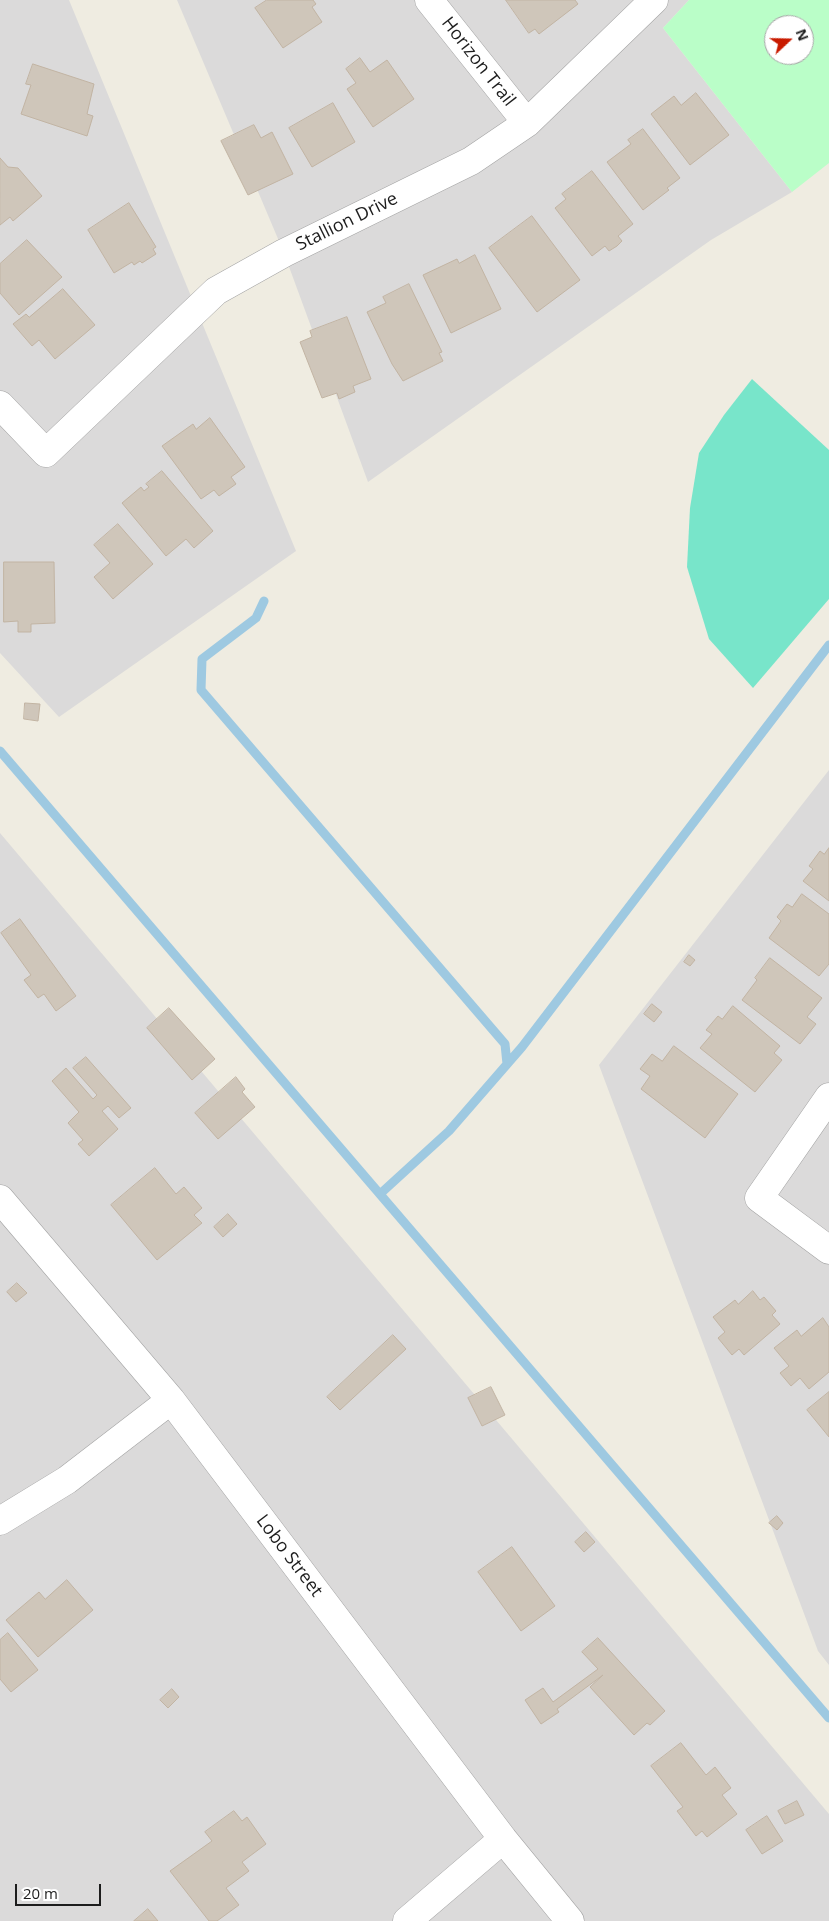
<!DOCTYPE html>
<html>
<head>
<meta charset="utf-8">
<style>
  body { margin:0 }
  #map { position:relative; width:829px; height:1921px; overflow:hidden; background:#efece1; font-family:"Open Sans",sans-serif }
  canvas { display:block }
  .north { position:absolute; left:764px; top:15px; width:50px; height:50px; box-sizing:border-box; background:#fff; border:1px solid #a5a5a5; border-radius:50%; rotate:69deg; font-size:14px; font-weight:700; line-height:20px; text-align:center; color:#1d1d1d }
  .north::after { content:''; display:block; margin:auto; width:18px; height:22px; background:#c91b00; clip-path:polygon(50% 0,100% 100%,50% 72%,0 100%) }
  .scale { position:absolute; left:15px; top:1884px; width:86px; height:22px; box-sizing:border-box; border:2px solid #1d1d1d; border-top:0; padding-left:6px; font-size:15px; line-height:18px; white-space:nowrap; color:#1d1d1d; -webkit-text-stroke:4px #fff; paint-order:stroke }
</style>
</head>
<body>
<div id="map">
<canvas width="829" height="1921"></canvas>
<div class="north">N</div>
<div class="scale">20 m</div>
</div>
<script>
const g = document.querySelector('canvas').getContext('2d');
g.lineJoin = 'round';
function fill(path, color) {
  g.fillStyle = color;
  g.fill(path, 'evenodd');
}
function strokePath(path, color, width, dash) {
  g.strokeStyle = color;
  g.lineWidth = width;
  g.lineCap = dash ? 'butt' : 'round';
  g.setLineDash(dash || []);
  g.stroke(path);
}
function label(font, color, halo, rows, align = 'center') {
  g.font = font + ' "Open Sans",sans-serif';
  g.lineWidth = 4;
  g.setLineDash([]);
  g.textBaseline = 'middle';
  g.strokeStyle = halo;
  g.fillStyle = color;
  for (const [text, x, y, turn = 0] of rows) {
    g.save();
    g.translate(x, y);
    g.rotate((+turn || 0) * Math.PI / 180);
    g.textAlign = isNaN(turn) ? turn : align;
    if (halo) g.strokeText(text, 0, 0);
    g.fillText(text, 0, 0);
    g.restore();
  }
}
fill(new Path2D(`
  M0 0H69L296 551 59 717 0 653Z
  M177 0H689L663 28 792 192 711 240 368 482 284 253Z
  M829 770V1665L818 1651 599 1065Z
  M0 833 829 1814V1921H0Z`), '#dbdada');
fill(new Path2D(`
  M689 0H829V163L792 192 663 28ZM774 25H804V55H774Z`), '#bafec8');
fill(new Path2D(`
  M752 379 829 450V599L753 688 709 639 687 567 690 508 699 453 724 415Z`), '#78e5ca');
strokePath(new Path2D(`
  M264 601 256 618 202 659 201 690 505 1044 507 1064
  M0 751 829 1718
  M380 1194 449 1131 522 1047 829 645`), '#9ec9e1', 9);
const building = new Path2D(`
  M267 0H313L316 4 312 7 322 22 283 48 255 8Z
  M506 0H575L578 4 539 34 535 29 529 33Z
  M360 58 370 72 387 60 414 99 373 127 347 89 356 83 346 69Z
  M33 64 94 84 87 114 93 116 87 136 21 114 31 85 26 84Z
  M696 93 729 135 690 165 651 114 674 96 681 105Z
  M333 103 355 142 312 167 289 128Z
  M254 125 261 138 272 132 293 174 248 195 221 141Z
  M643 129 680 178 667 188 669 190 643 210 607 162 631 144 628 140Z
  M0 158 8 167 18 168 42 196 13 221 10 217 0 225Z
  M592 171 633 224 618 236 622 241 617 246 609 251 605 246 592 256 555 208 566 199 562 194Z
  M129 203 156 247 153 249 156 254 142 263 140 261 134 265 132 262 114 273 88 230Z
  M532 216 580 280 537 312 489 248Z
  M27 240 62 277 19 315 0 293V264Z
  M475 255 501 309 451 333 423 275 457 259 459 263Z
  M409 284 442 352 439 353 443 361 403 381 392 364 367 312 386 303 383 297Z
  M63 289 95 325 55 359 39 340 32 346 13 324 26 314 29 317Z
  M347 317 371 379 353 386 355 392 339 399 337 393 322 398 300 342 312 337 310 331Z
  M210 418 245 467 231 477 236 484 219 496 214 490 201 499 162 446 193 424 196 429Z
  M162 471 213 531 194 548 186 539 166 556 122 503 141 487 144 491 149 487 146 484Z
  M118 524 153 564 113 599 94 577 110 563 94 545Z
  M4 562H54L55 623 31 624V632H18V621L4 622Z
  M25 703 40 704 38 721 24 719Z
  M829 848V901L803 881 813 869 809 866 820 851 824 854Z
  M802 894 829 914V964L819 976 769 938 781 921 777 917 787 904 792 907Z
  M20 919 76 996 56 1011 44 994 38 998 24 980 31 975 1 933Z
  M689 955 695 960 690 966 684 962Z
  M770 958 822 998 807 1017 816 1024 800 1044 742 1000 757 980 755 978Z
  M652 1004 662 1012 654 1022 644 1014Z
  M733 1006 780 1046 774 1053 782 1060 755 1092 700 1048 712 1034 706 1030 718 1016 722 1019Z
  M169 1008 215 1059 192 1080 147 1028Z
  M674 1046 738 1094 705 1138 641 1089 650 1076 640 1069 652 1054 662 1061Z
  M86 1057 131 1108 119 1118 108 1106 102 1111 118 1129 89 1156 78 1144 83 1140 68 1123 79 1112 52 1081 66 1068 93 1099 97 1095 73 1068Z
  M236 1077 245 1089 242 1092 255 1107 218 1139 195 1113Z
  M155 1168 176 1194 184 1187 202 1208 194 1215 202 1223 157 1260 111 1205Z
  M228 1214 237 1224 223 1237 214 1227Z
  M17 1283 27 1293 16 1302 7 1292Z
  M753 1291 760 1300 764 1297 776 1311 772 1315 780 1324 744 1355 739 1349 732 1355 718 1338 725 1332 713 1317 735 1300 738 1304Z
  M823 1318 829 1327V1372L809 1389 800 1378 791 1386 780 1373 789 1366 774 1348 797 1330 801 1336Z
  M393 1335 406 1349 340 1410 327 1397Z
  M491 1387 505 1415 482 1426 468 1398Z
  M829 1392V1437L807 1410Z
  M777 1516 783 1523 777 1530 769 1523Z
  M586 1532 595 1542 584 1552 575 1542Z
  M512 1547 555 1606 521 1631 478 1572Z
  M67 1580 93 1610 38 1657 6 1620 39 1592 45 1599Z
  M8 1633 38 1670 11 1692 0 1679V1640Z
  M598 1638 665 1711 650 1725 647 1723 634 1735 590 1687 603 1675 557 1709 559 1712 541 1724 525 1700 543 1688 553 1702 598 1669 582 1652Z
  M172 1689 179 1697 168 1708 160 1700Z
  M681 1743 706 1775 715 1767 731 1788 722 1795 737 1814 707 1837 702 1831 696 1836 677 1811 683 1807 651 1766Z
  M797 1801 804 1815 785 1824 778 1811Z
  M234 1811 242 1821 247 1817 266 1844 242 1862 249 1871 226 1888 239 1905 217 1921H209L170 1871 212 1841 205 1832Z
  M767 1816 783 1841 762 1854 746 1830Z
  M148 1909 158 1921H134Z`);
fill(building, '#cfc6ba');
strokePath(building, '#c2b4a3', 1);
const minor = new Path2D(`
  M429 0 527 123
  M0 405 46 453 216 291 284 253 471 161 527 123 654 0
  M829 1097 759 1198 829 1250
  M0 1199 171 1400 503 1839 570 1921
  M0 1521 67 1480 171 1400
  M407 1921 503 1839`);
strokePath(minor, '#a4a4a4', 29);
strokePath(minor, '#fff', 28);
label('18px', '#1d1d1d', '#fff', [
  ["Horizon Trail",478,62,52],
  ["Stallion Drive",347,222,-26],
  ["Lobo Street",289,1556,53]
]);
</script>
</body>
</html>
